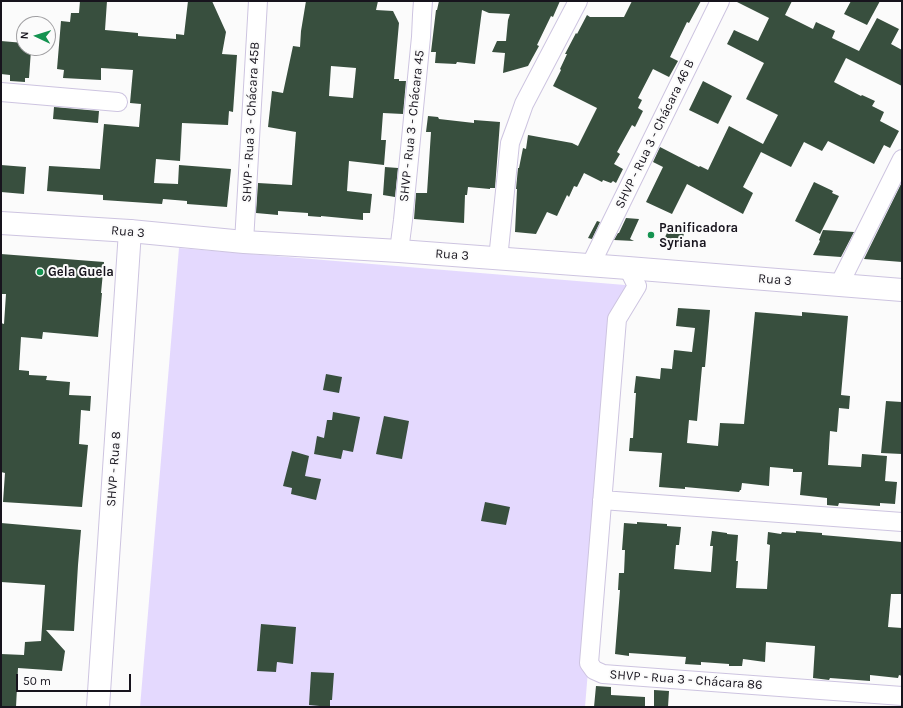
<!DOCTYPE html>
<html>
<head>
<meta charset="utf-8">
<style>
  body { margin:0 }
  #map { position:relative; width:903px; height:708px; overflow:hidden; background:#fbfbfb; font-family:Karla,sans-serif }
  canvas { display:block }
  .frame { position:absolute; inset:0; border:2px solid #17141d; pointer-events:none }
  .north { position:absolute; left:16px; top:16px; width:40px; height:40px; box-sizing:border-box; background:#fbfbfb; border:1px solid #a09fa2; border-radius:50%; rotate:274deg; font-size:11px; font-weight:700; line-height:16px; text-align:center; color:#17141d }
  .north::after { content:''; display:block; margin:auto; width:14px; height:18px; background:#149350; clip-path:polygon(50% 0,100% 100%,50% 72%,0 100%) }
  .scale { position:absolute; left:16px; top:674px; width:115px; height:18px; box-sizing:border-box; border:2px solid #17141d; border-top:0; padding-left:5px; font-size:12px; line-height:14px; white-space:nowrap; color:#17141d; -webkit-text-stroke:3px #fbfbfb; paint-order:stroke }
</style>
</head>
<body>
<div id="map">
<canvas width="903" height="708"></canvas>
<div class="frame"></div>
<div class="north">N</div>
<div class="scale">50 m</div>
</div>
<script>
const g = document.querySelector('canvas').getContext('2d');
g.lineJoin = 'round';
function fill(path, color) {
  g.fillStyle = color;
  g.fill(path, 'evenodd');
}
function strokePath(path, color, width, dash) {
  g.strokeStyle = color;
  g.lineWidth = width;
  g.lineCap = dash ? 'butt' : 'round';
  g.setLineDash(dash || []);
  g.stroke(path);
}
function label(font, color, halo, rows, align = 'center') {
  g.font = font + ' Karla,sans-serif';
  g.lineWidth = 4;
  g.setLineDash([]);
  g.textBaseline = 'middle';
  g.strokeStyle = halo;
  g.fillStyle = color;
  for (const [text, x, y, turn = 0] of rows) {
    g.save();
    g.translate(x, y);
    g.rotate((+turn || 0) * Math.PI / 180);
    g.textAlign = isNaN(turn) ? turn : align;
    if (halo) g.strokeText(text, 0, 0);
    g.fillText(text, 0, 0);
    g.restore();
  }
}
fill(new Path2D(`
  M179 248 637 286 617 319 585 707H140Z`), '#e4d9fe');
fill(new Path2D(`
  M80 1H107L105 30 138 33V36L176 39V34L184 35 188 1H212L226 32 222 54 237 55 233 112 229 111 228 125 182 123 180 161 156 159 154 183 178 184 179 165 231 169 227 207 187 204V201L163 199 162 204 103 200V195L47 191 49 166 100 169 104 124 139 127 141 104 130 103 133 70 101 68V80L63 78 64 70 57 69 61 21 70 22 71 13H79Z
  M306 1H378L376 10 393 11 399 23 394 79H399V81H406L403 114 383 113 381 140H386L384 165 349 161 347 191 372 194 370 213H363V220L321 216V217L308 216V213L278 211V215L256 213 258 183 292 185 296 132 268 127 272 91 283 93 293 46 300 47 301 31ZM331 66 356 68 353 98 329 96Z
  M439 1H560L553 17 551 16 537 45 539 46 528 66 503 73 505 53 492 52 497 41H506L508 20 510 14 489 13 482 10 475 64 457 62 456 64 435 63 436 52H431L436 10H437Z
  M632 1H701L689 23 687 22 670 57 678 61 669 77 653 69 638 98 642 100 638 108 643 111 635 127 632 125 617 152 620 154 614 164 623 169 616 183 613 181 611 183 603 180 602 182 584 173 577 187 574 186 569 197 567 195 557 216 547 212 536 234 515 232 517 189H516L518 168H519L523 148 526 149 528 135 572 143 578 146 597 108 553 86 561 70 560 69 567 54H565L576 33 577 34 587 15 590 17H624Z
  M735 1H792L785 15 813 29 816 22 835 31 832 38 859 51 877 18 899 29 891 44 902 50V86L846 58 834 82 861 96 862 95 875 101 872 106 884 112 880 121 899 131 890 148 884 145 874 164 828 141 822 151 804 142 791 167 761 152 743 187 753 193 743 214 687 184 672 214 646 202 663 167 653 162 660 147 699 167 700 166 708 170 729 126 763 144 778 115 746 99 764 63 727 44 734 30 758 41 769 18Z
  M851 1H880L867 25 844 14Z
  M1 41 24 43V48H30V49L31 50 29 78H25V82L10 81V75L1 74Z
  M703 81 732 96 718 124 689 110Z
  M54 107 99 111 98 123 53 119Z
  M428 116 438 117 439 119 474 123V120L500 122 495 188H490V189L468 187 467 195H465L464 223 414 219 416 193H427L431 132H426Z
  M1 165 26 167 24 194 1 192Z
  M385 167 398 168 395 197 383 195Z
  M814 182 833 191 832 193 839 196 820 234 795 221Z
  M902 182V262L864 259Z
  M626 218 639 219 630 239 634 241 614 240 618 233H619Z
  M597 221 600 222 592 239 588 238Z
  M671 225 685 226 682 245 680 244 679 247 662 243Z
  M823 230 854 232 841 257 813 255 820 241 819 240Z
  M1 254 104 262 101 293H102L98 337 43 332 42 339 21 337 19 370 29 371V375L47 376 46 380 70 382 69 395 91 396 90 411 81 410 79 444 88 445 82 507 3 502 5 473 1 472V323L4 324 6 294H1Z
  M678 308 710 310 705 367H702L697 421 689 420 687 443 718 446 720 423 744 424 755 312 802 316V312L848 316 841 395 850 396 849 409 839 408 837 432 830 431 828 465 861 467 862 454 887 456 885 481 897 482 895 504 880 503V506L839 503 838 506 827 505V498L800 495 802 472H793V469L770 467 769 486 742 483 741 490H740L739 492 685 487V489L659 487 662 453 629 451 630 438H633L636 393H634L636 376 660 379 661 368 672 369 674 350 692 352 695 328 676 326Z
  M326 374 342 377 339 393 323 390Z
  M886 401 902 402V454L881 453Z
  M333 412 360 417 353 452 343 450 341 459 314 454 317 436 324 438 327 420H332Z
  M384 416 409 421 402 459 376 454Z
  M292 451 309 456 305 476 321 479 316 500 291 494 292 488 283 486Z
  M485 502 510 507 506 525 481 521Z
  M637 522 667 524V526L681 527 679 545H676L674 569 711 572 713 546H710L712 531 727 533V534L738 535 736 561H738L736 588 767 589 770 545 767 544 768 532 781 534 782 532 796 533V531L822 533V535L902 542V594H891L888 627 902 628V676L899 675 898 678 870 675V681L830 678 829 680 813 678 815 646 766 642 765 662 743 659 742 666H729V664L701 662V665L685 664 686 657 629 653V656L615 654 620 590H618L619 573H624L625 550H622L624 523 637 524Z
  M1 523 81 530 78 565 74 631 46 630 65 651 62 671 18 668 16 707H1V654L24 655 25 642 41 641 45 585 1 582Z
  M261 624 296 627 293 664 277 662 276 672 257 671Z
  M311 672 334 673 332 700H330V707L309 705Z
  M596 686 611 687V695L645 697V707H594Z
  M654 690 669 691 668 707H654Z`), '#384f3e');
const minor = new Path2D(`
  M1 92 118 102
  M244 242 258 1
  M399 251 403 220 421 37 422 15 423 1
  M498 259 510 143 517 124 524 104 578 1
  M590 266 720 1
  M628 268 637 286 617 319 589 663 594 670 603 674 902 696
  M839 285 902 159
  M602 500 902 522`);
const tertiary = new Path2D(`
  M98 707 130 231`);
const secondary = new Path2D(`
  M1 223 130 231 244 242 399 251 628 268 902 290`);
strokePath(minor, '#cdc4e0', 20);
strokePath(tertiary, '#cdc4e0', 24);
strokePath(secondary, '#cdc4e0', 24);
strokePath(minor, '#fff', 18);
strokePath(tertiary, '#fff', 22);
strokePath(secondary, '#fff', 22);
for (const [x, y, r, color] of [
  [651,235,4,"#149350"],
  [40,272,4,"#149350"]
]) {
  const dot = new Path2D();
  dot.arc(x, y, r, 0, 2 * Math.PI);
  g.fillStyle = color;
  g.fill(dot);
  strokePath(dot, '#fbfbfb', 1.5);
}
label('13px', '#17141d', '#fbfbfb', [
  ["SHVP - Rua 3 - Chácara 45B",251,122,-87],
  ["SHVP - Rua 3 - Chácara 45",412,126,-84],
  ["SHVP - Rua 3 - Chácara 46 B",655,134,-64],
  ["Rua 3",128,232,5],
  ["Rua 3",452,255,4],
  ["Rua 3",775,280,5],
  ["SHVP - Rua 8",114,469,-86],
  ["SHVP - Rua 3 - Chácara 86",686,680,4]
]);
label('bold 13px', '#17141d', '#fbfbfb', [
  ["Panificadora",659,228],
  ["Syriana",659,243],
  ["Gela Guela",48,272]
], 'left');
</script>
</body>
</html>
